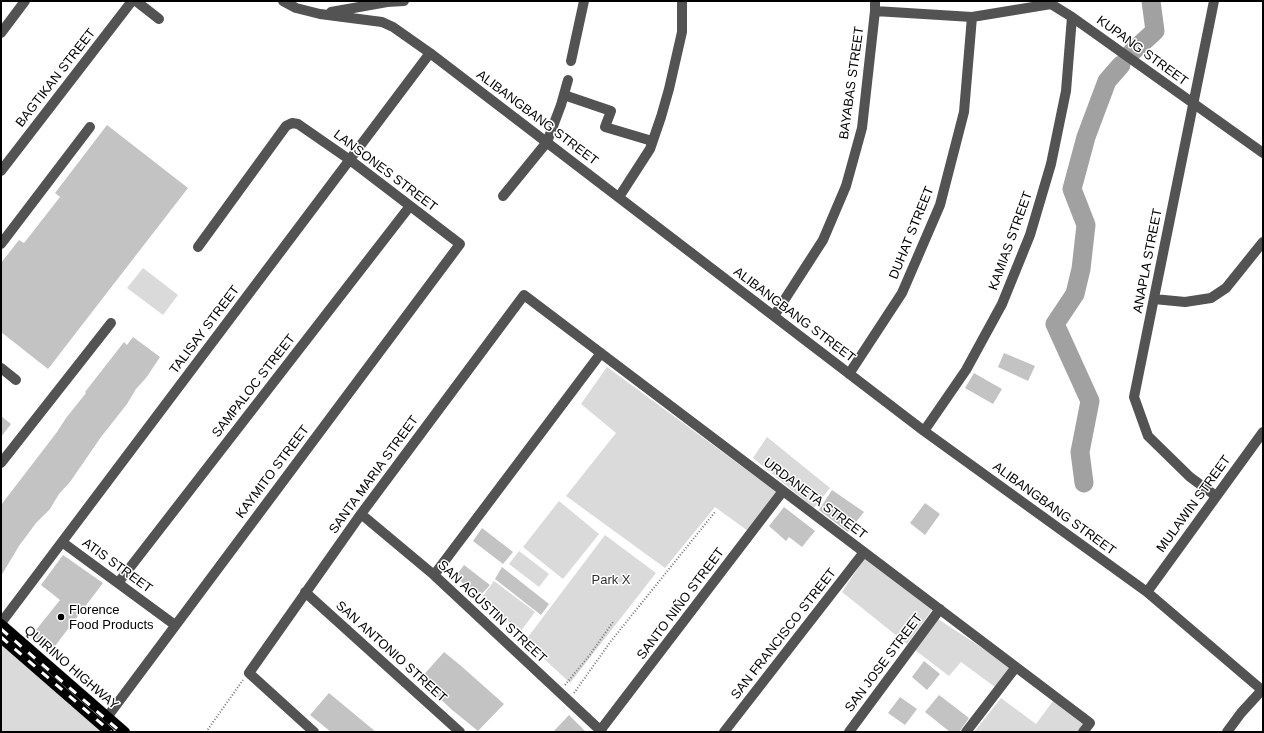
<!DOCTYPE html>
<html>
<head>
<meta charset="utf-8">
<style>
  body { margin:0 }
  #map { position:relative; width:1264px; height:733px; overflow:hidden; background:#fff; font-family:Arial,sans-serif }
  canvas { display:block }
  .frame { position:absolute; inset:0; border:2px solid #000; pointer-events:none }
</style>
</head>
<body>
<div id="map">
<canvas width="1264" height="733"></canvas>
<div class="frame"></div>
</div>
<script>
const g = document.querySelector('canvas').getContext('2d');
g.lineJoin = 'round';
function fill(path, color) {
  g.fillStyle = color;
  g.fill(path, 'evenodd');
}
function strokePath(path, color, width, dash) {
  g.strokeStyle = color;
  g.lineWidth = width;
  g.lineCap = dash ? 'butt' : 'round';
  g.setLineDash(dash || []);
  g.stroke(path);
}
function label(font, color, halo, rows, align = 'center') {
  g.font = font + ' Arial,sans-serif';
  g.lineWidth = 3;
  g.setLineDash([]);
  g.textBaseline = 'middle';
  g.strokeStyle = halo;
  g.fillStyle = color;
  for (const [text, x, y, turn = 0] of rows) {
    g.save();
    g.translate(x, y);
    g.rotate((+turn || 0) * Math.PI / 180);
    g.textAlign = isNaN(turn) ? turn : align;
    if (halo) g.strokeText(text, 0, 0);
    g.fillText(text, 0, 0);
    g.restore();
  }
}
fill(new Path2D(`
  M143 268 178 295 163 315 127 288Z
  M607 367 778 493 748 531 715 507 665 568 566 496 616 433 581 404Z
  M767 437 830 488 814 508 753 458Z
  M559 501 599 534 563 579 523 547Z
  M605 535 656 573 570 683 525 641Z
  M519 551 549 574 539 587 509 564Z
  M865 558 932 610 907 644 842 592Z
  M494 581 535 612 521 631 480 600Z
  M938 619 1011 667 995 687 961 662 949 676 915 650Z
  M1 633 116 732H1Z
  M1001 698 1036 724 1053 701 1085 723 1078 732H974Z`), '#dadada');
strokePath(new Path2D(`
  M1132 52 1155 31 1151 1
  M1084 483 1080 452 1090 401 1055 324 1075 294 1081 269 1086 225 1072 189 1086 137 1107 81 1121 65`), '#a1a1a1', 19);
fill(new Path2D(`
  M107 125 188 188 48 369 1 332V263L19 240 24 243 60 197 55 193Z
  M133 337 160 357 146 378 136 389 127 404 101 437 70 482 59 494 50 509 36 523 19 546 1 576V505L57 432 66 418 86 393 85 392 124 342 127 345Z
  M1004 353 1035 366 1028 381 998 367Z
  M974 373 1002 389 993 404 965 388Z
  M1 416 11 424 1 437Z
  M832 490 864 512 848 532 819 510Z
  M925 503 940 514 925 535 910 523Z
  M784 507 815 531 802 547 789 537 786 541 769 526Z
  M482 528 513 552 503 564 473 541Z
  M63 555 103 583 52 650 32 635 60 600 41 585Z
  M464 565 490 585 480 596 455 577Z
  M502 567 549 604 541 615 495 579Z
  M444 652 460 665 504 704 478 731 451 709 420 679Z
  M924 661 940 674 927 690 912 677Z
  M329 693 376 732H331L310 715Z
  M939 695 969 718 959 732H950L925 712Z
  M900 697 917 709 905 725 888 713Z
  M569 715 586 732H553Z`), '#c3c3c3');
const major = new Path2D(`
  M1 624 125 732
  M1 638 109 732`);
strokePath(major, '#dbdbdb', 11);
strokePath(new Path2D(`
  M565 685 589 656 613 622
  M574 693 611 641 715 512
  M206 732 243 680`), '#757575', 2, [1, 2]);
strokePath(new Path2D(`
  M136 1 159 19
  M283 1 296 8 320 14 382 22 393 27 430 53 924 431 1147 592 1262 690
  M1214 1 1134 397 1148 436 1190 477 1216 496
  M875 11 972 17 1051 4 1072 17 1263 153
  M331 12 387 2 404 1
  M1 33 25 1
  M571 61 584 1
  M564 95 611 111 605 127 652 141
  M1 171 132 1
  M503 196 547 142 561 105 568 80
  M619 197 650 149 661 117 669 89 682 32V1
  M1 244 90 127
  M1154 299 1185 302 1211 298 1226 288 1263 242
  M774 316 823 240 846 186 862 128 875 11V1
  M1 368 16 380
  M849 374 902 293 940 205 964 112 972 17
  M924 431 966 370 1002 304 1030 235 1051 164 1066 91 1072 17
  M1 463 111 323
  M361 514 434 575 602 732
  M62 542 175 625
  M434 575 601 353
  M118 583 410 206
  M305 592 460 732
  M1147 592 1263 432
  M1 623 430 53
  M102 724 460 244 350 160 298 124 292 123 286 126 198 247
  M314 732 249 673 361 514 524 295 1090 723 1083 732
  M599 732 783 491
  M724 732 864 552
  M849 732 940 609
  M966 732 1016 667
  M1227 732 1241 713 1263 689`), '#535353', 10);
strokePath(major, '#000', 10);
const rail = new Path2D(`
  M1 629 121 732
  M1 637 111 732`);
strokePath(rail, '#000', 4.5);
strokePath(rail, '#fff', 3, [9]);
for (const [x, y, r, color] of [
  [61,617,4,"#000"]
]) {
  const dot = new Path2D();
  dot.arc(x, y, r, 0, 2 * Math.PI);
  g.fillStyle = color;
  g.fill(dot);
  strokePath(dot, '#fff', 1.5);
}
label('13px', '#000', '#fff', [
  ["KUPANG STREET",1142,51,36],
  ["BAGTIKAN STREET",56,78,-52],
  ["BAYABAS STREET",852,83,-82],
  ["ALIBANGBANG STREET",537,118,37],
  ["LANSONES STREET",385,171,37],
  ["DUHAT STREET",912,233,-68],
  ["KAMIAS STREET",1011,241,-70],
  ["ANAPLA STREET",1148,261,-79],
  ["ALIBANGBANG STREET",794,315,37],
  ["TALISAY STREET",205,330,-53],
  ["SAMPALOC STREET",254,386,-52],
  ["KAYMITO STREET",273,472,-53],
  ["SANTA MARIA STREET",374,475,-54],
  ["URDANETA STREET",815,499,37],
  ["MULAWIN STREET",1194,504,-54],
  ["ALIBANGBANG STREET",1054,509,36],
  ["ATIS STREET",117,566,36],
  ["SANTO NIÑO STREET",681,604,-53],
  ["SAN AGUSTIN STREET",492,612,43],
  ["SAN FRANCISCO STREET",784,634,-52],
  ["SAN ANTONIO STREET",391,652,42],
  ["SAN JOSE STREET",884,663,-53],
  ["QUIRINO HIGHWAY",71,668,41]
]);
label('13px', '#313131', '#fff', [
  ["Park X",611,580]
]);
label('13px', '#000', '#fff', [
  ["Florence",69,610],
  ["Food Products",69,625]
], 'left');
</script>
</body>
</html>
